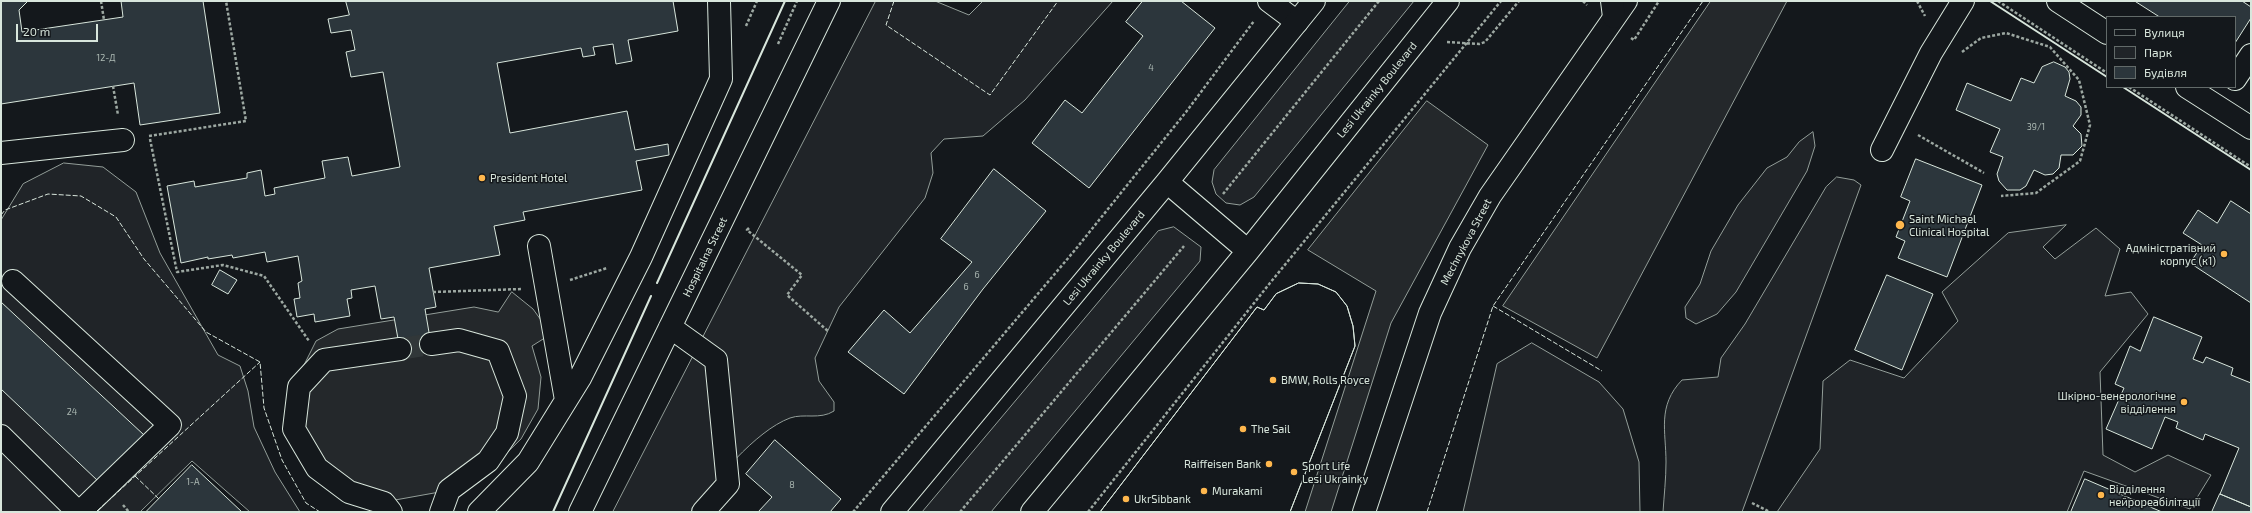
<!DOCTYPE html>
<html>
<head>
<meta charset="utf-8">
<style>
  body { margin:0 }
  #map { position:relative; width:2252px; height:513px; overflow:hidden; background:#14181c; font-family:"Exo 2",sans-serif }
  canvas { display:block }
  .frame { position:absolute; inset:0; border:2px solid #d8e6dc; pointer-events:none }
  .legend { position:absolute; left:2106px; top:16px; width:130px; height:72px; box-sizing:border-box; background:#14181c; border:1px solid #626a69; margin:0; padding:5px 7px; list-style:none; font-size:12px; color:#d8e6dc }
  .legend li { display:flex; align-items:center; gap:8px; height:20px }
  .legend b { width:20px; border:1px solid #626a69 }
  .scale { position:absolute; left:16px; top:24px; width:82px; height:18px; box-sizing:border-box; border:2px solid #d8e6dc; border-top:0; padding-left:5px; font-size:12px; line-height:14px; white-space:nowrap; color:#d8e6dc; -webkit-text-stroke:3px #14181c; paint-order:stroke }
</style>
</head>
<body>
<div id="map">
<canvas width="2252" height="513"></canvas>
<div class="frame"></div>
<ul class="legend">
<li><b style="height:5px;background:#14181c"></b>Вулиця</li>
<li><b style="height:11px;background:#202428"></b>Парк</li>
<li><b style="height:11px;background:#2c363c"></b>Будівля</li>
</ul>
<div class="scale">20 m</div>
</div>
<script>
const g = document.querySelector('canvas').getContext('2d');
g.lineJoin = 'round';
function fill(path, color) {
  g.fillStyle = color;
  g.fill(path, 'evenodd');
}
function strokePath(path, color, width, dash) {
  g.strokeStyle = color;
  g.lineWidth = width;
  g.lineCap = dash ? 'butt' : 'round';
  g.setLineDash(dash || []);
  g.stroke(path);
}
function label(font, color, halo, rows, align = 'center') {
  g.font = font + ' "Exo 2",sans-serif';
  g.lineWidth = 3;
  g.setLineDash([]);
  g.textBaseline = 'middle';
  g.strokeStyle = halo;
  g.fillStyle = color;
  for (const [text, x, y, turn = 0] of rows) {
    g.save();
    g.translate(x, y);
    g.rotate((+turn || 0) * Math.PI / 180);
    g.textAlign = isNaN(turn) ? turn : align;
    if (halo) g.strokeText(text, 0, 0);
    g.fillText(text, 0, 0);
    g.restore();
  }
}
const green = new Path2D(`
  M876 1H935L969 15 983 1H1113L1025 100 983 136 944 139 931 153 933 173 925 198 839 307 815 358 819 381 834 402V411C820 420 804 413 790 418 755 431 714 482 691 512H613Z
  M1350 1H1414L1254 197 1240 205 1226 203 1216 194 1212 182 1214 170Z
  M1813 132 1815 146 1807 171 1736 292 1717 314 1696 324 1686 318 1685 307 1700 284 1711 251 1738 205 1767 168 1787 157 1799 142Z
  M64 163 103 167 136 192 160 253 218 355 240 366 248 391 254 427 275 472 300 512H250L192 461 140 512H1V220L23 184Z
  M1837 177 1854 180 1861 185 1742 512H1663C1664 496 1666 479 1666 462 1666 431 1657 406 1682 380L1718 377 1721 358 1745 324 1826 187Z
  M2066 225 2043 247 2055 259 2096 228 2120 249 2105 296 2131 292 2148 314 2100 372 2103 455 2135 472 2168 455 2211 475 2190 509 2084 471 2067 512H1777L1820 449 1823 381 1850 360 1904 378 1958 321 1942 292 2008 233Z
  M1174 227 1201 247 1200 261 991 512H922L1158 231Z
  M1532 343 1599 382 1623 409 1639 462 1640 512H1463L1497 364Z`);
fill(green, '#202428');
strokePath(green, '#939e99', 1);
const parking = new Path2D(`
  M1711 1H1787L1597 358 1503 306Z
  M1427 101 1488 145 1391 323 1331 512H1305L1376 291 1308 250Z
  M512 292 533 309 551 334 532 346 541 377 538 409 521 439 473 486 384 502 319 467 293 421 299 375 316 341 338 329 474 307 498 312Z`);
fill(parking, '#24282b');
strokePath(parking, '#939e99', 1);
const building = new Path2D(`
  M1 1H28L19 10 22 32 123 17 121 1H203L220 113 140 125 134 83 1 104Z
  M346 1H673L678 31 628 40 632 61 616 64 613 44 593 47 595 55 583 57 581 48 497 63 510 133 627 111 635 150 668 144 669 155 636 161 642 190 523 212 525 220 494 226 500 255 429 268 436 307 425 309 432 350 401 355 394 317 381 319 375 286 351 290 352 298 347 299 350 316 315 322 314 314 297 317 294 299 300 298 298 283 302 281 298 256 267 262 265 252 233 258 232 255 208 259V257L181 263 167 186 194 181 195 187 247 178V173L261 170 265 196 275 194 274 188 325 178 322 161 348 157 352 176 400 167 383 72 351 77 346 52 355 50 351 30 331 33 328 19 349 15Z
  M1143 1H1181L1215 28 1089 188 1032 143 1065 100 1082 113 1143 36 1126 22Z
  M2135 1H2242L2251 7V18L2235 43V17H2160Z
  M2054 62 2065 67 2069 72 2070 79 2065 96 2076 101 2081 107V115L2073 126 2081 134 2082 146 2073 155H2061L2059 168 2053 174 2045 175 2034 170 2026 186 2020 190H2007L1999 181 1997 174 2003 157 1990 152 2000 129 1956 110 1967 83 2011 101 2021 78 2034 83 2042 67Z
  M1916 159 1982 185 1947 277 1898 258 1905 241 1896 237 1910 201 1901 197Z
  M994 169 1046 211 983 289 904 394 848 352 884 310 910 333 972 262 941 239Z
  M2231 201 2251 214V303L2190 263 2202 245 2183 233 2198 210 2217 223Z
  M220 270 237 280 228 294 212 285Z
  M1887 275 1933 294 1902 370 1855 350Z
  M1299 283 1318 284 1336 292 1347 306 1353 326 1355 346 1290 512H1100L1257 307 1264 310 1276 294Z
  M1299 283 1318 284 1336 292 1347 306 1353 326 1355 346 1290 512H1100L1257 307 1264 310 1276 294Z
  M1 302 144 435 98 481 1 389Z
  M2154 317 2202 337 2193 359 2203 363 2206 357 2233 368 2231 375 2251 383V507L2220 494 2239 448 2205 434 2203 440 2176 428 2178 422 2165 417 2152 449 2106 429 2124 388 2115 384 2130 346 2140 351Z
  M775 440 841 499 830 512H758L772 497 746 474Z
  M192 465 242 512H146Z
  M2085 479 2162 512H2071Z
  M2220 494 2251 507V512H2212Z`);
fill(building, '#2c363c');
strokePath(building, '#d8e6dc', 1);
strokePath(new Path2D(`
  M400 349 431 344`), '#313739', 22, [22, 11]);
const minor = new Path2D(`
  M1269 1 1297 22
  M2058 1 2107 33
  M2235 79 2251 55
  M2187 87 2251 128
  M1882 150 1931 53 1963 1
  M1 153 123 140
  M539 246 566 400
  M13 281 170 425 80 512
  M670 327 716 360 728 484 703 512
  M431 344 459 340 498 351 515 396 507 433 488 461 449 490 441 512
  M1 436 78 512
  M391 512 384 503 349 492 317 468 294 429 299 387 324 360 400 349
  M479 512 528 462 580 378 641 257 721 79 719 1
  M580 512 829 1
  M1364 512 1430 313 1460 248 1490 196 1626 1`);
const major = new Path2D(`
  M1612 1 1614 17
  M1167 182 1248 251
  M892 512 1167 182 1314 1
  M1032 512 1248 251 1448 1`);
strokePath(minor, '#d8e6dc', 24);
strokePath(major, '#d8e6dc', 24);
strokePath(new Path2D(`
  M101 1 104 20
  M1583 1 1587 5
  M1917 1 1925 16
  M1998 1 2107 73
  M746 26 757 1
  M1631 38 1634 40 1659 1
  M1447 42 1479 44 1485 42 1519 1
  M778 44 797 1
  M1962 52 1981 38 2006 33 2050 47 2079 80 2090 125 2080 161 2036 193 2001 196
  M113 86 118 115
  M2129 87 2251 167
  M1918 135 1984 173
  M149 136 246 121 226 1
  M150 139 177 272 223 265 264 276 309 341
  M1223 194 1379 1
  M749 228 747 230 802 275 787 295 829 332
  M570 280 607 268
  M433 292 522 289
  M1752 503 1770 512
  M123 505 129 512
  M853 512 1075 250 1186 112 1254 21
  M960 512 1184 246
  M1088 512 1270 283 1501 1`), '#9da8a2', 2.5, [3, 2]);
strokePath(minor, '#14181c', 22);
strokePath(major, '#14181c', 22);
strokePath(new Path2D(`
  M894 1 886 25 990 95 1058 1
  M1 215 5 210 48 194 81 196 116 217 144 259 206 332 260 362 264 408 282 460 306 503 320 512
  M1493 306 1602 371
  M135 476 159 499
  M97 511 260 362
  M1427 512 1493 306 1703 1`), '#d8e6dc', 1, [5, 2]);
strokePath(new Path2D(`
  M1976 1H1980
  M1990 1 2107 77
  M2123 87 2251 170
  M657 283 785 1
  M553 512 651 296`), '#d8e6dc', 2);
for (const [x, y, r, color] of [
  [482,178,4,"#ffb74d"],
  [1900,225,5,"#ffb74d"],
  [2224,254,4,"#ffb74d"],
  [1273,380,4,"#ffb74d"],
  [2184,402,4,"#ffb74d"],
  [1243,429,4,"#ffb74d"],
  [1269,464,4,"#ffb74d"],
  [1294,472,4,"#ffb74d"],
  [1204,491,4,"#ffb74d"],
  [2101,495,4,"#ffb74d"],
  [1126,499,4,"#ffb74d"]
]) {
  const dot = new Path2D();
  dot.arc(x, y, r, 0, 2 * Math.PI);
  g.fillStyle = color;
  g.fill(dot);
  strokePath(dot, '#14181c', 1.5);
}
label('9px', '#adbab4', null, [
  ["12-Д",106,58],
  ["4",1151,68],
  ["39/1",2036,127],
  ["6",977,275],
  ["6",966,287],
  ["24",72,412],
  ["1-А",193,482],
  ["8",792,485]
]);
label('11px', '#d8e6dc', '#14181c', [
  ["Lesi Ukrainky Boulevard",1377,90,-51],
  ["Mechnykova Street",1466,242,-62],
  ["Hospitalna Street",705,257,-64],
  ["Lesi Ukrainky Boulevard",1104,258,-50]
]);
label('11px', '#d8e6dc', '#14181c', [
  ["President Hotel",490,178],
  ["Saint Michael",1909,219],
  ["Clinical Hospital",1909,232],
  ["Адміністратівний",2216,248,"right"],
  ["корпус (к1)",2216,261,"right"],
  ["BMW, Rolls Royce",1281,380],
  ["Шкірно-венерологічне",2176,396,"right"],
  ["відділення",2176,409,"right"],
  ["The Sail",1251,429],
  ["Raiffeisen Bank",1261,464,"right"],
  ["Sport Life",1302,466],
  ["Lesi Ukrainky",1302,479],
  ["Відділення",2109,489],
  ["нейрореабілітації",2109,502],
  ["Murakami",1212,491],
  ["UkrSibbank",1134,499]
], 'left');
</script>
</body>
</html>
